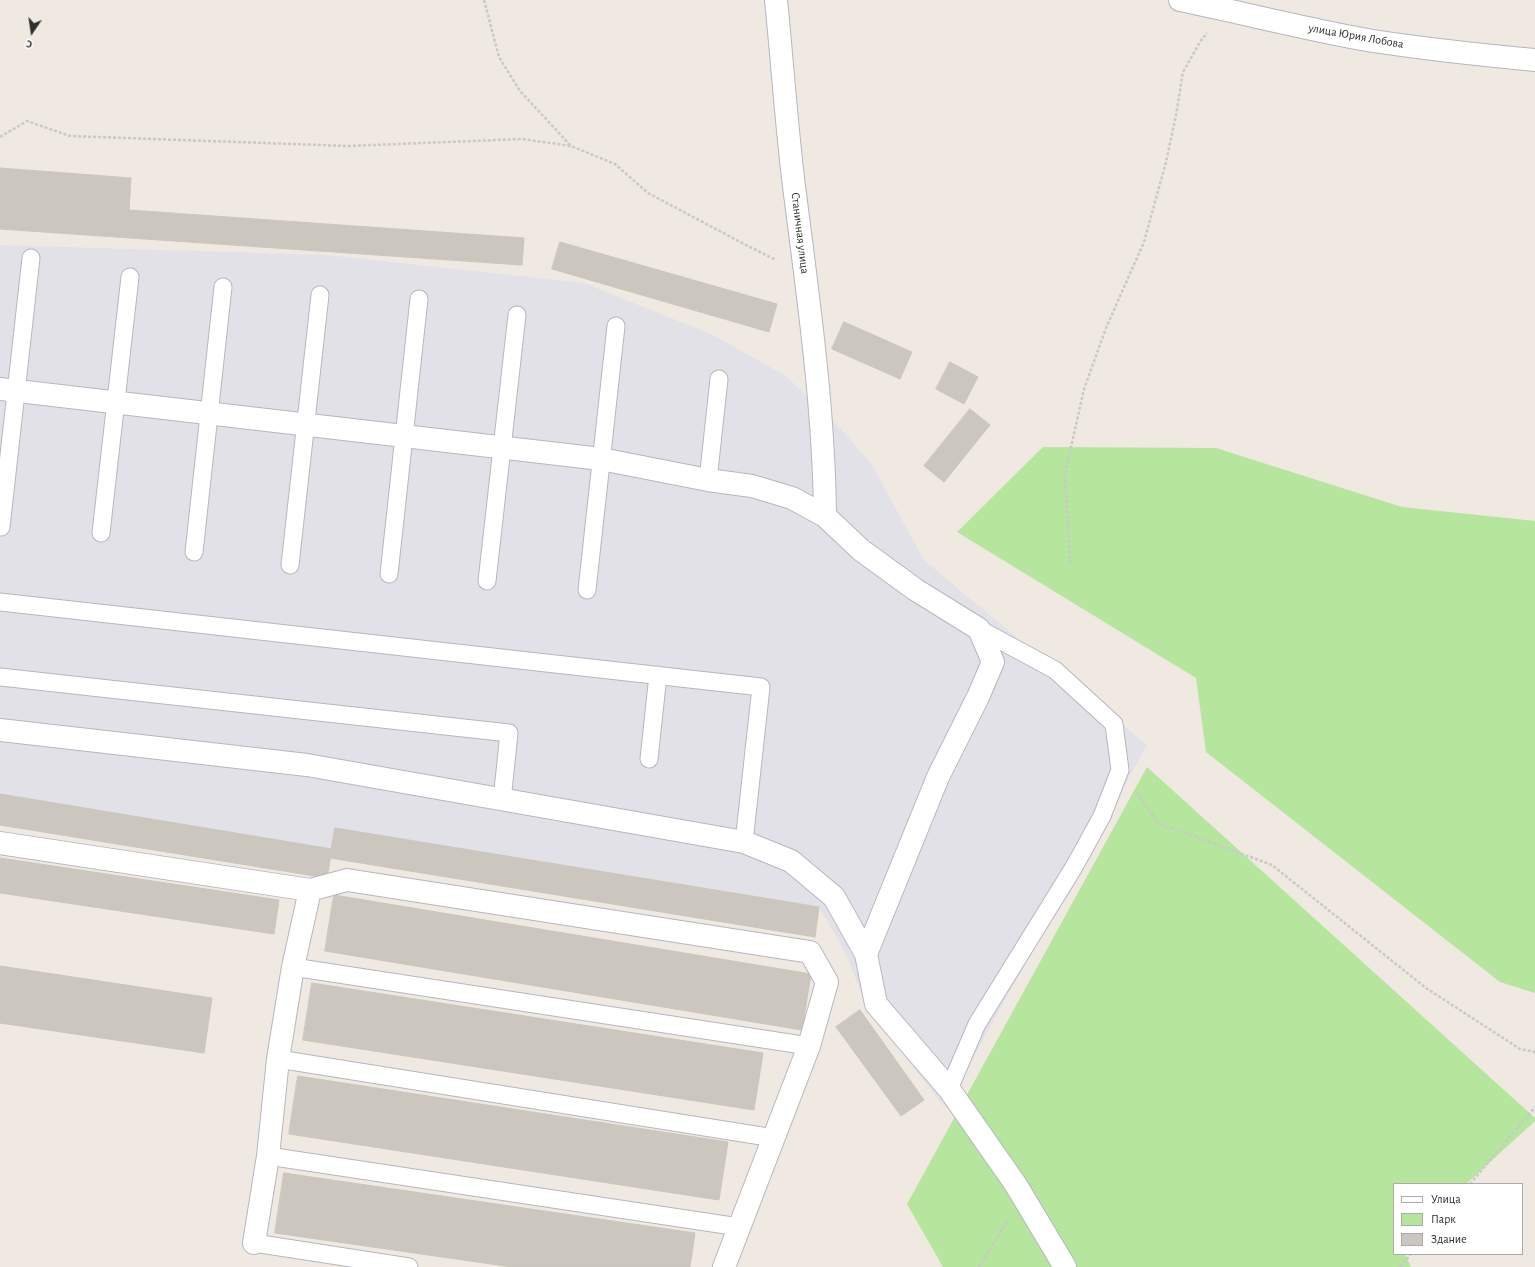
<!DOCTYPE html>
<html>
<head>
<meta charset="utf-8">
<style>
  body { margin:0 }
  #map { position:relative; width:1535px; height:1267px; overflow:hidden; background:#efe9e1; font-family:"Alegreya Sans",sans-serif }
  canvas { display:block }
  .legend { position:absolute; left:1393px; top:1183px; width:130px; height:72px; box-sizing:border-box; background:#fff; border:1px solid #ababab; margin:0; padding:5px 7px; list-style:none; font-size:12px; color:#2e2e2e }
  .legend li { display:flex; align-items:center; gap:8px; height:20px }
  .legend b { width:20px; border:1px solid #ababab }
  .north { position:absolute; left:12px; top:12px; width:40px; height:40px; -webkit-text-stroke:3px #fff; paint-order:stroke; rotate:193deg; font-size:11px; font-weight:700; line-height:16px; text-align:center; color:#2e2e2e }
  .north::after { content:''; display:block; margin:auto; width:14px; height:18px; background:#2e2e2e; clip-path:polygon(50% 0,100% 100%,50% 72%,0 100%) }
</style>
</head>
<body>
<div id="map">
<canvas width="1535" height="1267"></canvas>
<ul class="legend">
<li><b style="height:5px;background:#fff"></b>Улица</li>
<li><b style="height:11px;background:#b6e59e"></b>Парк</li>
<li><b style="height:11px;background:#cbc7bf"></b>Здание</li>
</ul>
<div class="north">С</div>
</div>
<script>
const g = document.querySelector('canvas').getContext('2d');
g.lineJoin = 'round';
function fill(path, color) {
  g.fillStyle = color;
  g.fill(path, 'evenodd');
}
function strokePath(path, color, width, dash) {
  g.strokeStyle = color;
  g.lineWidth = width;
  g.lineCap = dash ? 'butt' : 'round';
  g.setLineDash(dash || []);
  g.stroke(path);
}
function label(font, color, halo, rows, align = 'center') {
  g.font = font + ' "Alegreya Sans",sans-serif';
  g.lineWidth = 4;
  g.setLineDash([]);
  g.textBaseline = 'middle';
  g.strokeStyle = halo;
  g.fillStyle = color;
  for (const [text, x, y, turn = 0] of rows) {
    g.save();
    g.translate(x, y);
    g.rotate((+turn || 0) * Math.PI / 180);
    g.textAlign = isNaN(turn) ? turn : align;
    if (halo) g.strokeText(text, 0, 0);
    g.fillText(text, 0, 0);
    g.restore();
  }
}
fill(new Path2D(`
  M0 245 327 255 584 283 713 335 786 376 841 429 872 465 924 560 1055 670 1147 745 945 1108 867 1008 846 954 819 907 335 828 332 849 0 794Z`), '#e3e1e8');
fill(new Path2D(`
  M1043 447 1216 448 1402 507 1535 521V993L1500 982 1206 752 1196 678 957 532Z
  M1147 767 1535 1118V1121L1466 1184H1394V1254H1405L1411 1267H943L907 1204Z`), '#b6e59e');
const building = new Path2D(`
  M0 168 131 178 129 210 524 238 522 265 0 229Z
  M560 242 777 304 769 332 552 269Z
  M844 322 912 352 900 379 832 349Z
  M950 362 978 377 964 404 936 389Z
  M970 409 990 425 944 482 924 466Z
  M0 794 332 849 327 878 0 825Z
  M335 828 819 907 815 937 330 858Z
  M0 858 279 900 274 934 0 893Z
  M334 895 811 974 802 1030 325 951Z
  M0 966 212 998 204 1053 0 1023Z
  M312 983 763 1053 754 1110 303 1040Z
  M860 1010 924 1100 901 1116 836 1027Z
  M298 1076 728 1142 719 1200 289 1134Z
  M284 1173 695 1233 690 1267H512L275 1233Z`);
fill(building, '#cbc7bf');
strokePath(building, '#cbc5ba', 1);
const lane = new Path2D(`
  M708 480 719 379
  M1 527 31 258
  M101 533 130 277
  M194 552 223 287
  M290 565 320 295
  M389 574 419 299
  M487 581 517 315
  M587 590 616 326
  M0 602 761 687 744 842
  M0 677 509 733 502 800
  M649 759 658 675
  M293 967 809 1046
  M278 1059 774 1138
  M949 1089 977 1024 1074 867 1102 816 1120 770 1114 724 1055 670 979 629
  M268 1156 739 1227
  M254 1243 409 1267`);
const street = new Path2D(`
  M776 0C782 59 786 119 793 178 807 290 824 403 825 516
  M1180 0C1244 13 1308 30 1373 41 1426 49 1481 55 1535 60
  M0 389 601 459 708 480 752 486 792 498 825 516 861 550 916 590 979 629 993 662 978 697 938 777 866 954 876 1004 949 1089 1016 1185 1065 1267
  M0 730 307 765 744 842 791 861 834 897 866 954
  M0 843 310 890 293 967 278 1059 268 1156 254 1243
  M310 890 347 880 810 952 827 982 809 1046 724 1267`);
strokePath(lane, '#b4b7c1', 19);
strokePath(street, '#b4b7c1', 24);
strokePath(new Path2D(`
  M484 0 499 57 520 91 571 146
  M0 137 27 121 70 136 348 146 522 139 571 146 615 164 648 193 744 244 776 260
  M1070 563 1065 474 1084 389 1106 328 1144 242 1166 162 1176 115 1183 72 1200 42 1207 33
  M1137 793 1158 823 1272 865 1426 988 1520 1049 1535 1052
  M1470 1184 1535 1107
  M979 1267 1007 1221
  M1400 1267 1411 1254`), '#c9c9c9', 2.5, [3, 2]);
strokePath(lane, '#fff', 17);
strokePath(street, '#fff', 22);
label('12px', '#2e2e2e', '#fff', [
  ["улица Юрия Лобова",1356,36,10],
  ["Станичная улица",800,233,83]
]);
</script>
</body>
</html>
